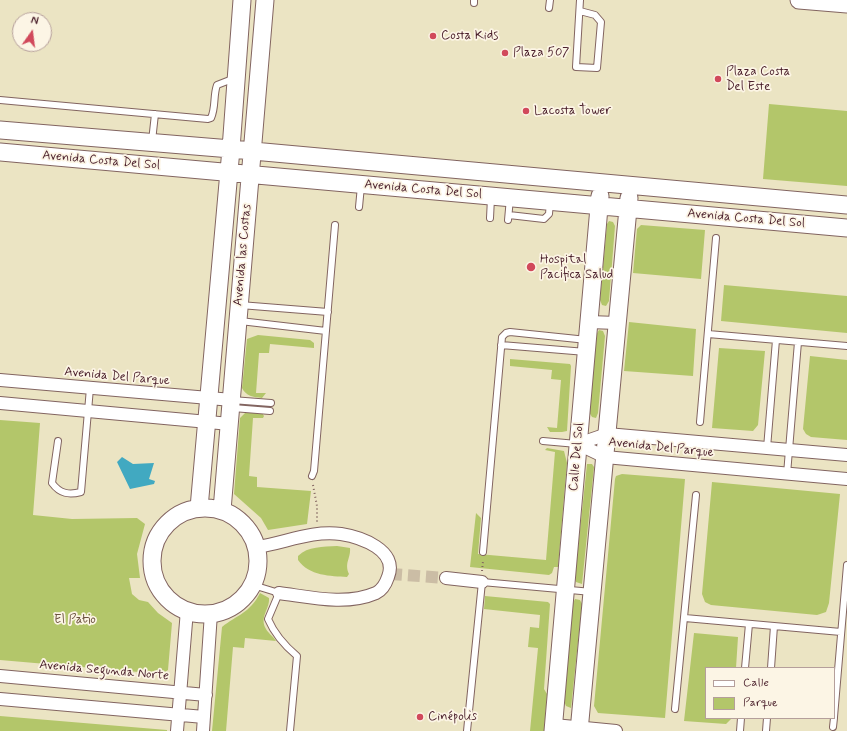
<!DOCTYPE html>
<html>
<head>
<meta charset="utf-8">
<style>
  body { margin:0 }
  #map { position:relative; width:847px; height:731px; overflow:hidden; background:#ebe4c3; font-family:Mynerve,sans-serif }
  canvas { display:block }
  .legend { position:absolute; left:705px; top:667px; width:130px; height:52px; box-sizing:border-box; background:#fcf5e5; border:1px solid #b59f9b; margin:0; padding:5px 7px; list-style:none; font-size:12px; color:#4a1f2b }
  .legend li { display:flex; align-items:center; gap:8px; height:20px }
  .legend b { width:20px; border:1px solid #b59f9b }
  .north { position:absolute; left:12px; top:12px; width:40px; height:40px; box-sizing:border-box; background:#fcf5e5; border:1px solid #b59f9b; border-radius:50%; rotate:14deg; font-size:11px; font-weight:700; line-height:16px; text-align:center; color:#4a1f2b }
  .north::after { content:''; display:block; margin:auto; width:14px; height:18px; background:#d1495b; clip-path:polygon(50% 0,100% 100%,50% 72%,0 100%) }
</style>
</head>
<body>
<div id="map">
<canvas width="847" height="731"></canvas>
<ul class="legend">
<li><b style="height:5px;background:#fff"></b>Calle</li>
<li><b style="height:11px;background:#b3c66a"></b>Parque</li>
</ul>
<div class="north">N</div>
</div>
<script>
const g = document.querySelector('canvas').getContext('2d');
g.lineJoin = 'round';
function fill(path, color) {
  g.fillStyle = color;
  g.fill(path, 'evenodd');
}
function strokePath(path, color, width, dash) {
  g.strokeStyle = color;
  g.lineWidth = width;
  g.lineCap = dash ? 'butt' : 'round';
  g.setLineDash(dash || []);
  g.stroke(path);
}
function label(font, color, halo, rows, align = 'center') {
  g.font = font + ' Mynerve,sans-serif';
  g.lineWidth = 3.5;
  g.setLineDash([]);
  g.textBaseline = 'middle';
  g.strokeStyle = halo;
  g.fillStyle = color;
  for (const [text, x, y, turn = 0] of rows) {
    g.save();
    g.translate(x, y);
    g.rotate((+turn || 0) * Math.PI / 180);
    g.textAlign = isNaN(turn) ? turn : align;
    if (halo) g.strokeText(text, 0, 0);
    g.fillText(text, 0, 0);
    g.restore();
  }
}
fill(new Path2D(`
  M769 104 847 111V186L763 179Z
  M609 221 613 222 615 226 609 301 606 306 602 305 600 300 607 224Z
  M641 225 705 230 701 279 633 273 637 229Z
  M724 285 847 296V333L721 321Z
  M629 322 696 329 693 376 624 371Z
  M599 330 603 331 605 336 598 413 596 418 592 417 589 412 596 335Z
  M258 335 310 340 314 343V348L270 344 269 353H259L256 393H266L262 398C253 397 246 396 242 388L247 339Z
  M719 348 765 351 758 425 753 431 712 428Z
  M810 356 847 360V440L811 437 806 434 803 429Z
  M510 359 570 364 571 366 567 431 562 432H550L547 427 557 428 561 380 551 379 552 370 510 366Z
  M246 412 262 413 264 416 263 418H253L249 476 257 477V487L311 491 307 524 268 530 261 518 234 494 240 418Z
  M0 420 40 423 33 515 72 519 137 518 145 524 137 554 140 578H129L132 594 139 600 148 602 158 613 172 623 168 670 162 674 0 660Z
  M547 448 564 451 567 463 558 567H554L552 573 549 575 470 567 476 513 481 518 478 554 546 560 555 452 545 450Z
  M587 464H592L594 467 582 584 576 582 575 577Z
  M622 474 685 479 665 718 598 713 594 706 615 479 616 476Z
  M712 482 840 494 829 603 826 612 817 615 711 605 705 602 702 594Z
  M337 546 350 548C351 558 344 563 349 574L347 577C331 576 309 576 298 560V556C308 546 323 547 337 546Z
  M260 593 269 598C270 609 259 617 266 629 268 633 273 636 276 641L245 638 244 648 233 647 226 731H212L222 627C237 615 250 613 260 593Z
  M485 596 548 602 550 604 544 689 547 694 544 731H530L538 648 528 647 530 627 539 628 540 615 484 609Z
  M575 599 580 600 582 604 571 708 566 706 564 701 573 603Z
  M694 633 738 637 736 668H706V718H732L726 724 684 721Z
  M0 716 167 730V731H0Z`), '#b3c66a');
fill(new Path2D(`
  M122 457 133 464 154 463 149 479 155 481 154 484 130 489 117 462Z`), '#41a9c1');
strokePath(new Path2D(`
  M390 574 446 578`), '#cbbda5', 12, [12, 6]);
const lane = new Path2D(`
  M474 0V3
  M549 8 550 0
  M580 11 595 15 601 22 597 68 576 67 580 0
  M0 100 208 119 211 118C216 107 213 96 217 85L235 78
  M152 141 155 114
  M359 207 361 186
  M509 215 544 219 549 214 550 202
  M490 218 491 198
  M508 220 510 198
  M240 305 328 312
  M240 321 326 331
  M708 334 847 346
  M501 345 586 352
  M232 400 271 403
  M233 408 270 411
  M700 422 716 238
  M58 441 52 483C60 494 69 495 81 492L90 388
  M543 441 577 444
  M767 448 776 340
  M787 474 798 342
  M312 476 314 471 335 225
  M483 552 502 337 506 333 510 332 587 340
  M253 585 279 593 268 619C274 633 285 646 297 656L290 731
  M685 618 841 632
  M745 668 749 624
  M771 668 774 626
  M675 709 696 495
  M834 717 847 565
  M833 727 834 718
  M467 731 482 582 592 592
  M740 731 741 718
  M766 731 767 718`);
const street = new Path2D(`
  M589 322 617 323
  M0 380 232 400
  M0 403 230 424
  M578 444 605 457 847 479
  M578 444 607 434 847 455
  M257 547C285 543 311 530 341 534 360 537 399 550 388 577 386 583 382 590 376 593 346 606 310 597 279 593
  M446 578 482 582
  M0 676 206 695
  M0 699 204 717
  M554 725 616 731
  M177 731 187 610
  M203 731 211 613`);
const secondary = new Path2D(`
  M799 0 847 4
  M0 130 231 149 847 205
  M0 152 847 228
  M199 508 231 149 242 0
  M152 561a53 53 0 1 1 106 0a53 53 0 1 1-106 0Z
  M222 510 265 0
  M553 731 600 196
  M579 731 629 198`);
strokePath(lane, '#826460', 8);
strokePath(street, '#826460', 14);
strokePath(secondary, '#826460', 19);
strokePath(new Path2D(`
  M313 485 317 506V522
  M482 571 483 561`), '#826460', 2, [1, 3]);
strokePath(lane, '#fff', 6);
strokePath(street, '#fff', 12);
strokePath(secondary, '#fff', 17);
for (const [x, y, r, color] of [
  [433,36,4,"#d1495b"],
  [505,53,4,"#d1495b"],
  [718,79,4,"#d1495b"],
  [526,111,4,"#d1495b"],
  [531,267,5,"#d1495b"],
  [420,717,4,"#d1495b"]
]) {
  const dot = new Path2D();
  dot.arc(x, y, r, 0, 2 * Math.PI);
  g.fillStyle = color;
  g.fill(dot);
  strokePath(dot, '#fcf5e5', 1.5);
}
label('13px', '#4a1f2b', '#fcf5e5', [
  ["Costa Kids",441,36],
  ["Plaza 507",513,53],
  ["Plaza Costa",726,72],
  ["Del Este",726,87],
  ["Lacosta Tower",534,111],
  ["Hospital",540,260],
  ["Pacifica Salud",540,275],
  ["Cinépolis",428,717]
], 'left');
label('13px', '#4a1f2b', '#fcf5e5', [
  ["Avenida Costa Del Sol",101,161,5],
  ["Avenida Costa Del Sol",423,190,5],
  ["Avenida Costa Del Sol",746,219,5],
  ["Avenida las Costas",243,255,-85],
  ["Avenida Del Parque",117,377,5],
  ["Avenida Del Parque",661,448,6],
  ["Calle Del Sol",577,457,-85],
  ["Avenida Segunda Norte",104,671,5]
]);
label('13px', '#6a513e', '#fcf5e5', [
  ["El Patio",75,620]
]);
</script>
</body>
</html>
